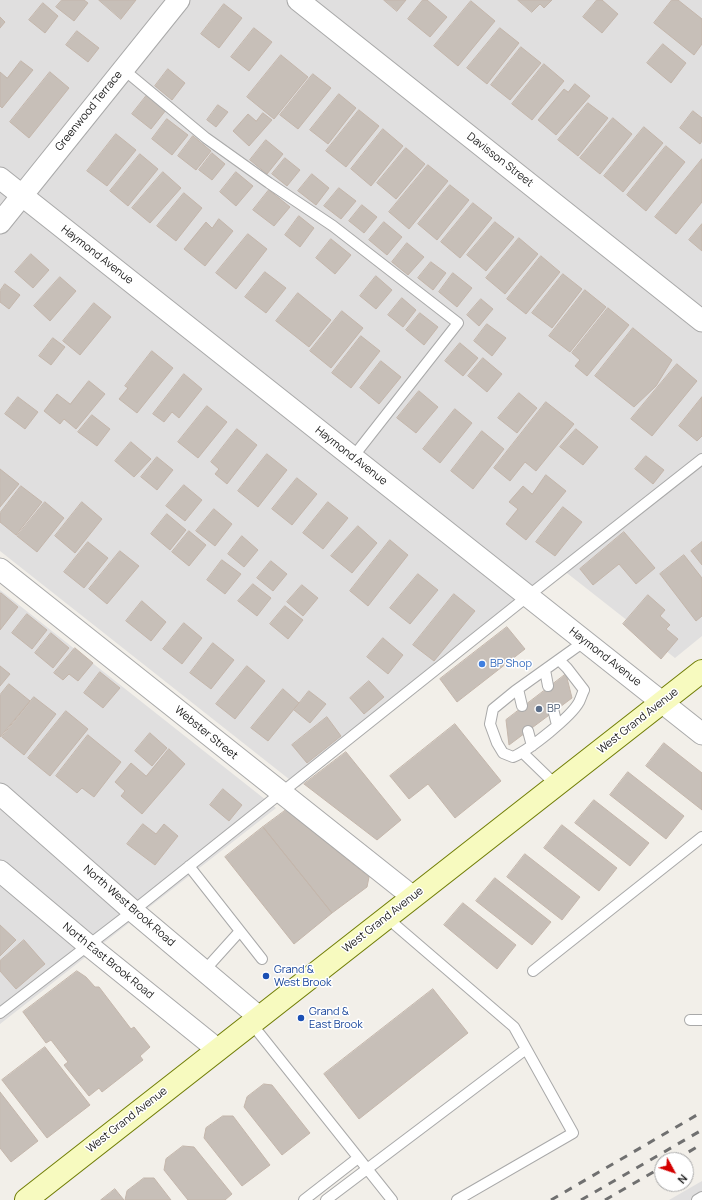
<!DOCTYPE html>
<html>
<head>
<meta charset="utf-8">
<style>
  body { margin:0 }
  #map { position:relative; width:702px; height:1200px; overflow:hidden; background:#f2efe9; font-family:Manrope,sans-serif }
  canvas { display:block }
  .north { position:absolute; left:654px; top:1152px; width:40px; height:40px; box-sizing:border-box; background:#fff; border:1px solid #a7a7a7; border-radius:50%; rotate:130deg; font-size:11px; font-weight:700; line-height:16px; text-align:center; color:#222 }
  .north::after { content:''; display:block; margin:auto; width:14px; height:18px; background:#d40000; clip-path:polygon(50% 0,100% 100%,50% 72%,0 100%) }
</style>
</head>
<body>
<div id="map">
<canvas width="702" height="1200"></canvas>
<div class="north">N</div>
</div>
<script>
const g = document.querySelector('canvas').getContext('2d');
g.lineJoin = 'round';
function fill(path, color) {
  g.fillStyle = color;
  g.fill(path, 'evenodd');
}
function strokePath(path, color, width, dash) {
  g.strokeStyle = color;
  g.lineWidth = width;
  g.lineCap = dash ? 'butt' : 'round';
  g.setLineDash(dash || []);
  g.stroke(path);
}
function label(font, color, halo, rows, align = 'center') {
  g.font = font + ' Manrope,sans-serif';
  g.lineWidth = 3;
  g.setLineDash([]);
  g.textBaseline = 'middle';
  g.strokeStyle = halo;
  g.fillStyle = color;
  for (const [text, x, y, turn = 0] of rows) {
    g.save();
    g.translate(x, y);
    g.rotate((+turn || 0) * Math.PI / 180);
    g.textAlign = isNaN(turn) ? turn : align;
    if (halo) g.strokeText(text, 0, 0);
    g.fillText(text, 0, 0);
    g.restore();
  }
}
fill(new Path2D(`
  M0 0H702V636L675 658 558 566 299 787 0 551Z
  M0 590 276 808 0 1024Z
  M702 1181V1200H669Z`), '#e0dfdf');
const building = new Path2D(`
  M62 0H84L88 3 74 21 56 7Z
  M99 0H136L121 19Z
  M384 0H406L397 11Z
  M423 0H427L447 17 430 37 408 19Z
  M518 0H552L544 8 540 4 532 12Z
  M597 0H602L618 14 602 33 583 17Z
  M672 0H678L702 19V44L694 55 654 23Z
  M471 1 495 21 458 66 434 46Z
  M43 3 58 16 45 33 29 20Z
  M224 4 242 18 219 48 201 34Z
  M0 17 5 22 0 28Z
  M254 28 272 42 249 71 231 57Z
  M500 28 519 43 487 84 467 68Z
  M77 31 99 48 88 62 66 45Z
  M663 44 686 63 671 83 647 63Z
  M521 47 541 63 510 100 491 85Z
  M281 55 308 77 274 119 247 97Z
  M21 61 33 70 2 108 0 106V72L7 78Z
  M544 64 564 81 532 120 512 104Z
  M168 69 185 83 172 100 155 86Z
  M50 72 69 88 29 138 10 122Z
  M313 74 331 88 298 129 280 115Z
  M575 84 590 96 556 135 538 120 564 89 568 92Z
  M339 94 356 108 328 144 310 130Z
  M147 95 166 110 151 129 132 114Z
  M588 103 608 118 578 156 558 140Z
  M218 105 228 112 216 127 207 120Z
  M359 110 379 126 346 167 326 151Z
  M693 111 702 118V141L700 144 680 128Z
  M263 113 272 120 249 146 233 131 248 114 256 121Z
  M613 118 632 134 600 174 580 158Z
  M167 119 188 135 172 155 152 139Z
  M644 127 663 143 623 192 604 176Z
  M383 129 403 146 371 186 351 169Z
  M116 134 136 150 107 186 87 171Z
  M193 136 211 151 196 170 178 156Z
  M266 140 283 154 267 174 250 160Z
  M666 146 685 162 646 211 627 195Z
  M406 148 425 164 396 199 377 183Z
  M212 153 225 164 212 180 199 170Z
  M140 154 158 169 128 206 110 191Z
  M285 158 300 170 287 186 272 174Z
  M702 159V202L676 234 655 217Z
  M428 165 448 181 409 229 389 212Z
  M163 172 181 188 150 223 132 208Z
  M236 172 253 186 236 206 220 192Z
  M312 174 329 188 316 205 298 191Z
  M450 185 469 200 437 240 418 224Z
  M339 188 356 201 341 219 324 206Z
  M269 190 290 207 274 226 253 210Z
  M184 193 202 208 176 241 157 226Z
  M473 203 492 218 460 258 441 242Z
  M362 205 377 217 364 233 349 221Z
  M299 216 314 228 300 247 285 235Z
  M219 219 233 231 205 266 184 249 206 222 212 228Z
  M384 222 402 237 387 255 369 240Z
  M495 222 514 237 486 271 467 255Z
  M702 224V251L689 240Z
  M248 234 267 249 236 289 216 273Z
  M519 238 538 254 505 294 486 278Z
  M331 239 351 255 335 274 316 258Z
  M407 243 424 257 408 275 392 262Z
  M31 254 49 270 33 288 15 272Z
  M541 256 560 272 526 314 507 299Z
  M431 262 446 273 433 290 418 278Z
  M265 272 286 288 266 313 245 297Z
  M453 273 472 288 457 307 439 292Z
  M563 274 582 289 552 328 532 313Z
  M376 276 392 290 376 309 360 296Z
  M60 277 76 291 50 321 34 306Z
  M5 284 20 295 9 309 0 302V291Z
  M585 290 606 307 570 352 549 336Z
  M298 293 331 320 309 347 276 321Z
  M402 298 416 310 403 327 388 315Z
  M481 299 493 309 479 326 467 315Z
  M94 303 111 317 80 355 63 341Z
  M608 308 629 325 587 376 575 366 580 360 572 353Z
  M342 311 363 328 331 368 310 351Z
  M420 313 438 327 424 345 406 330Z
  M487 324 506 338 492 356 474 341Z
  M633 328 672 360 656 386 634 407 595 376Z
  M361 336 380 351 351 388 332 373Z
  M53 338 65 347 51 365 39 356Z
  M460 343 478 358 463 376 445 361Z
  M152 351 173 368 137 413 119 399 128 388 125 386Z
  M483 358 502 374 487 392 468 376Z
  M381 361 401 377 379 404 360 388Z
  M677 364 697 381 652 436 631 419Z
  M184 374 202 389 179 418 172 412 164 422 153 414Z
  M89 381 105 394 76 429 64 419 60 424 44 411 57 394 70 404Z
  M419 391 438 407 416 433 397 418Z
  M519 393 537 408 517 433 498 418Z
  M18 397 38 412 25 429 5 414Z
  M702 397V436L697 441 679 426Z
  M546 402 574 424 536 471 525 462 510 481 494 468Z
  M207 406 227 422 198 458 178 442Z
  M455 409 472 423 440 463 423 449Z
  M92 415 110 429 97 446 78 432Z
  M237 429 257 445 227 484 215 474 219 469 211 462Z
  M576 429 598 447 583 465 560 447Z
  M482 431 504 449 473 489 451 471Z
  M131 442 151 459 134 477 115 461Z
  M267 454 287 470 258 507 238 491Z
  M646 456 664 470 653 484 635 469Z
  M157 457 173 470 157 490 141 477Z
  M0 469 19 484 0 507Z
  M546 475 566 491 526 540 506 524 518 509 509 502 523 486 532 494Z
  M297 478 317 494 292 525 272 509Z
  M184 485 202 500 185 521 166 506Z
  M21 486 42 502 16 535 0 522V513Z
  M45 502 64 518 37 552 17 536Z
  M82 502 102 519 75 553 55 536Z
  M328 502 348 518 323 549 303 533Z
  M563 507 582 522 555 556 536 542Z
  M214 509 232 524 215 546 196 531Z
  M167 514 186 530 170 550 151 534Z
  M358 526 377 543 352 573 331 556Z
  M189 531 206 545 189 566 172 552Z
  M624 532 655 568 636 584 619 564 593 585 580 569Z
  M242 536 258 550 244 567 228 554Z
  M390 540 408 555 368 606 350 591Z
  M88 542 108 558 84 588 64 572Z
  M702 542V565L691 551Z
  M120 551 139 566 107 604 89 589Z
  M684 555 702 578V616L696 621 660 574Z
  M222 560 241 574 225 594 207 580Z
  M271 561 287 574 273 591 257 578Z
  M418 574 438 590 410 624 390 608Z
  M253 584 271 598 257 616 238 601Z
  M302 585 318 598 303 616 287 602Z
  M1 593 18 607 0 630V595Z
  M454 594 475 611 434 661 413 645Z
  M648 595 665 610 660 616 670 625 666 629 678 639 661 659 623 624Z
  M142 601 166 622 151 641 126 621Z
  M285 606 303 620 288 639 270 624Z
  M27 614 47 630 32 649 12 633Z
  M184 623 202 638 182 664 163 649Z
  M507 627 525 649 457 702 440 679Z
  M51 633 69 648 53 668 35 653Z
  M383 638 403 655 388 674 367 657Z
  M213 643 234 660 211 689 190 673Z
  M75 648 93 663 78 681 69 674 63 680 54 673Z
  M0 666 10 674 0 686Z
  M247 666 265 681 235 719 216 704Z
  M100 672 120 688 103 708 84 693Z
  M566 674 572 698 509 745 506 720Z
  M369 681 384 697 364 714 350 698Z
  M9 684 30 701 0 737V695Z
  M283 689 299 703 268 741 251 728Z
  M309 691 326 704 310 723 294 710Z
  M34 697 56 714 24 755 2 737Z
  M66 711 88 729 50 776 28 758Z
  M327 717 341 736 307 763 292 745Z
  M455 724 501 781 455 818 428 784 409 799 390 776Z
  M150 733 167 748 152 766 135 751Z
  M88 735 121 762 94 797 82 788 77 793 56 776Z
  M664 743 702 773V810L646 766Z
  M169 749 185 764 142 814 121 796 125 791 115 782 131 763 146 776Z
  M346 752 401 820 377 840 304 784Z
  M628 772 684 816 666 839 610 795Z
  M223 789 242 805 229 821 210 805Z
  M594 800 649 843 630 866 575 823Z
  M286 810 369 877 367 887 332 913 263 827Z
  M143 824 156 834 164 824 178 836 155 865 127 844Z
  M562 825 617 868 599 891 544 848Z
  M263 827 332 913 294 944 225 857Z
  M525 854 580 897 562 920 507 877Z
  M495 878 551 922 532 945 476 901Z
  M463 903 516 945 497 969 444 925Z
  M0 925 16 940 0 956Z
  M24 940 45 964 16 989 0 971V961Z
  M77 971 86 977 95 987H99L131 1029 134 1027 150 1047 140 1056 143 1060 102 1092 99 1088 89 1096 64 1065 68 1062 51 1040 46 1043 23 1012Z
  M433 989 468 1033 359 1119 324 1074Z
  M45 1047 90 1105 47 1138 2 1080Z
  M264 1084 272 1085 310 1133 282 1155 244 1107 247 1097Z
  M0 1092 38 1141 11 1162 0 1148Z
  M223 1116H233L270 1165 242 1186 204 1138 206 1128Z
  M183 1146 194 1147 232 1194 225 1200H188L164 1170 166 1159Z
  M144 1178H154L171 1200H125L127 1191Z
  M115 1189 124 1200H101Z`);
fill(building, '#c7bfb8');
strokePath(building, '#c4b6ab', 1);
const lane = new Path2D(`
  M123 69 206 138 269 183 333 226 458 323 353 457
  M559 660 567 668 584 690C582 694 581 698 579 702 571 717 529 750 513 757L503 753 497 743 490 724 493 709 515 691 585 641
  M545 670 548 686
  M518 689 522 706
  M553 709 557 725
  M528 731 532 746
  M523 753 556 785
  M189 866 262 959
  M386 917 514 1027 573 1133 457 1200
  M204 971 240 931
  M533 971 702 837
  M0 1013 133 911 528 596 702 459
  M690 1020H702
  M251 1023 392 1200
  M304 1200 358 1158
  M326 1200 526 1049
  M697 1200 702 1197`);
const street = new Path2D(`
  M298 0 702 321
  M0 178 702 734
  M0 223 179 0
  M0 569 413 897
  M0 794 133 911 259 1017
  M0 871 88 945 217 1049`);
const secondary = new Path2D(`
  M26 1200 702 671`);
strokePath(lane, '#a9a9a9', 12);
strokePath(street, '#a9a9a9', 23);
strokePath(secondary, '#707d05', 24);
strokePath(lane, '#fff', 10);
strokePath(street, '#fff', 21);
strokePath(secondary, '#f7fabf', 22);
strokePath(new Path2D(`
  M675 1160 702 1144
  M551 1200 702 1112
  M581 1200 702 1130
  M605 1200 662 1167`), '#707070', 3, [8, 8]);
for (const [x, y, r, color] of [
  [482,664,4,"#3f7fe0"],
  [539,709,4,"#5c6f8a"],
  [266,976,4,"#1a4fb4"],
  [301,1018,4,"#1a4fb4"]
]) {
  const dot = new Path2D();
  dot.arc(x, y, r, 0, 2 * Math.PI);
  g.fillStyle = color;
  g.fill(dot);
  strokePath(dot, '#fff', 1.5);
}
label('11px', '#222', '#fff', [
  ["Greenwood Terrace",89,111,-51],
  ["Davisson Street",500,160,38],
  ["Haymond Avenue",97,255,38],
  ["Haymond Avenue",351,456,38],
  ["Haymond Avenue",605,657,38],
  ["West Grand Avenue",638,721,-38],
  ["Webster Street",206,733,39],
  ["North West Brook Road",129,906,41],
  ["West Grand Avenue",383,920,-38],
  ["North East Brook Road",108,961,39],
  ["West Grand Avenue",127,1120,-38]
]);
label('11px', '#366cbe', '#fff', [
  ["BP Shop",490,664]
], 'left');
label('11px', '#4e5e75', '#fff', [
  ["BP",547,709]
], 'left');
label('11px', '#164399', '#fff', [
  ["Grand &",274,970],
  ["West Brook",274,983],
  ["Grand &",309,1012],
  ["East Brook",309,1025]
], 'left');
</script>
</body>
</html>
